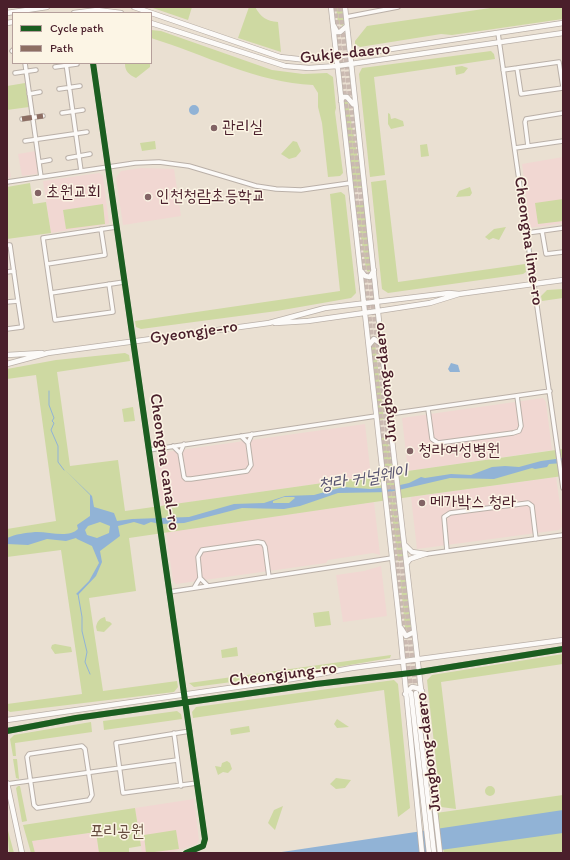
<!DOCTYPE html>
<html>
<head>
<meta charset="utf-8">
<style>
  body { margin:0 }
  #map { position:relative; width:570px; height:860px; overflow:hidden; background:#eae0d2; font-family:Itim,sans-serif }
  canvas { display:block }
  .frame { position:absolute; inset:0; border:8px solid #4a1f2b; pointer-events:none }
  .legend { position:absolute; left:12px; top:12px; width:140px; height:52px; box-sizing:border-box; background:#fcf5e5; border:1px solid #b59f9b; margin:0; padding:5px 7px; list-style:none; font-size:12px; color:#4a1f2b }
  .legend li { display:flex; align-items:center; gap:8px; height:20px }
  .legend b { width:20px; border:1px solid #b59f9b }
</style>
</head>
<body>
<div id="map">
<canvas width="570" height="860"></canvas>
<div class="frame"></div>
<ul class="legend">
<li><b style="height:5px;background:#1b5e20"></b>Cycle path</li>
<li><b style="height:5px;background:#8d6e63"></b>Path</li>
</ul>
</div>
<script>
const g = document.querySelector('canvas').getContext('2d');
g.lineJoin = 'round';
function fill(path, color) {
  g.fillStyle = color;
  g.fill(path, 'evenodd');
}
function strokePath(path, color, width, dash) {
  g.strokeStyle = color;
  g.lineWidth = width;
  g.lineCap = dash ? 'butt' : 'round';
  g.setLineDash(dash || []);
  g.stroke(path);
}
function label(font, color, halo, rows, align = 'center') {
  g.font = font + ' Itim,"Poor Story",sans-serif';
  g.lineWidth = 3;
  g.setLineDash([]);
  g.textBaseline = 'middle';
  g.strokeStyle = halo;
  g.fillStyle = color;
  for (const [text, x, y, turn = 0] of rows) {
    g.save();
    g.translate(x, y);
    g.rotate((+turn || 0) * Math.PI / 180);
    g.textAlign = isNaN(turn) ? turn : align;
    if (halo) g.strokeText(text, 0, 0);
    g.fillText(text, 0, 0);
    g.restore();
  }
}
fill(new Path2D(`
  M36 151 38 171 37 174 22 176 18 154Z
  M7 155 11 177 7 178Z
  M563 157V223L530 228 522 164Z
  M141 168 174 169 181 216 123 225 116 178 121 171Z
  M99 173 103 176 109 223 108 224 51 233 43 181Z
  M543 398 546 402 552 450 408 471 402 418Z
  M365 424 371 476 162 506 155 458 159 453Z
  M556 477 563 526 559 530 417 549 411 497Z
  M374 502 380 555 373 553 328 560 326 563 176 584 173 581 166 532Z
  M381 566 387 616 343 622 336 575 364 571Z
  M194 799 199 840 197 844 170 853H142L135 808Z
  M96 832 99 853H35L31 841Z`), '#f1d7d2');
fill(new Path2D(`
  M150 7H192L188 20Z
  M249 7H255C261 17 266 21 278 22L281 52 238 38Z
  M336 7H342L344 22 343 26 338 23Z
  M497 7H563V19L452 35 441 34 360 47 355 44V41L367 26Z
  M151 30 161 31 272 70 303 74 327 73 333 77 336 108 335 112 343 173 340 176 328 177 322 123 318 107V93L313 85C258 83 203 54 151 38Z
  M491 51 494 54 495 59 374 77 385 175 370 177 359 74 362 68Z
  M150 63V67L136 78C129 75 125 71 125 64Z
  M462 66 468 68 464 73 456 75 455 67Z
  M25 83 29 107 7 110V86Z
  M346 101 348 103 363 187 354 188 344 103Z
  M388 113 390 114 391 119 395 118 403 121 404 126 391 129 388 124Z
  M155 141 156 149 142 151 140 143Z
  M293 141 297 142 301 151 296 157 289 159 281 154Z
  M427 144 429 156 421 157 420 145Z
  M386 180 398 282 525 264 526 272 523 274 388 293 382 289 371 182Z
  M30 183 33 204 46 202 51 233 7 239V187Z
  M470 187 472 193 470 196 456 197 459 191Z
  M341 192 345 195 356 293 351 298 277 311 141 329 136 327 135 321 340 291 330 194Z
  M563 199V221L538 224 535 203Z
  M103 204 105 224 66 229 63 210Z
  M364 204 371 270 368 272 366 269 356 205Z
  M506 227 499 240 493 238 489 240 485 237 494 229Z
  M563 289V298L542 301 541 296 547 290Z
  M373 342 375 343 384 419 379 420 371 344Z
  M125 353 129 355 130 361 57 372 70 466 118 460 125 511 563 449V476L395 499 404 560 398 561 390 501 394 502 395 499 129 538 136 591 89 598 103 691 177 681 178 687 174 692 10 712 7 710V704L82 694 61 550 7 557V529L56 521 36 375 7 379V369L56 360Z
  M133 407 135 421 124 422 122 409Z
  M387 436 393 472 389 469 386 473 381 437Z
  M400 577H405L411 629 408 632 405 628Z
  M329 611 331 625 315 627 313 613Z
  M105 617 106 621 110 622 112 624 104 632 97 631 96 627C97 621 100 618 105 617Z
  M55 644 71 647 72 652 55 654 51 648 52 645Z
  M237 647 238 656 222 658 221 650Z
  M563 654V664L441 682 456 809 441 807 427 680 432 675Z
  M391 655 390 658 315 671 194 687 189 683Z
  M394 680 398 684 410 808 398 817 384 690 193 718 192 712 196 707Z
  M177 711 181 714 182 719 104 730 103 721Z
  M337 719 349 727 337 728 334 724Z
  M91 722 92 732 15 743 16 756H13L10 739 14 735Z
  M249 726 250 732 231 735 230 729Z
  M13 759H17L19 779 16 778Z
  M227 761 230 763 232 769 228 773 223 772 218 775 215 766 221 767 222 763Z
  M336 778 351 780 345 788 336 789 330 784Z
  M485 791a5 5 0 1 1 10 0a5 5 0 1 1-10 0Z
  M18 786H20L27 821 22 822 16 788Z
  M563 795V853H444L436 813Z
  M283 806 275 830 268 823 274 810Z
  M135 808 141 846 129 848V853H99L96 832 32 841 35 853H31L23 825Z
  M7 827 14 853H9Z
  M176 830 179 849 146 853 144 835Z`), '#ced9a2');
fill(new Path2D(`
  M189 110a5 5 0 1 1 10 0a5 5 0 1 1-10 0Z
  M451 363 458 365 460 372H450L448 369Z
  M563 458V463L549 464 547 467 535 469 532 468 494 479 450 478 390 492 338 493 300 506 284 509 242 508 184 523 160 524 151 522 144 525 134 522 118 526 120 536 100 551 102 562 96 576 78 595 76 594 89 581 99 563 92 546 77 539 76 538 66 541 47 539 28 545 7 544V538C16 534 25 533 35 532 47 531 68 539 78 529L77 525 90 516V495L65 470 92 496 94 507 114 513 117 521 132 519 189 517 234 504 264 503 285 496 314 495 343 487 370 489 391 487 409 483 421 477 425 478 451 474 471 475 492 467 505 466 519 467 541 461ZM284 497H294L295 498 289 503H273V501ZM100 522 110 526 109 533 97 538 87 535 85 530 88 526Z
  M563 810V833L419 853H275Z`), '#91b3d6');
strokePath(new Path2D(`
  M49 391V405L54 418 52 421 54 423 51 430 58 446V462L64 470
  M78 594 82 617V631L87 652 85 662 90 674`), '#91b3d6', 1);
strokePath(new Path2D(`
  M335 7 411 691
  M340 7 416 693`), '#cab9b1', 4.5, [4.5, 2]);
const street = new Path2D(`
  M346 17 398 7
  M498 33 563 488
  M12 51 13 50
  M25 63 41 177
  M66 63 81 171
  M93 63 205 839 203 846 186 853
  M55 67 77 64
  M517 68 521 94 563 88
  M503 70 559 62 563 87
  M15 73 36 70
  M59 89 80 86
  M29 94 40 92
  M62 113 83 110
  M22 119 43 116
  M25 141 87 132
  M528 146 525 122 526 119 563 113
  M515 148 563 141
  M68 158 90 154
  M39 162 50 160
  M7 182 135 163 159 162 189 166 256 186 276 189 301 190 350 183
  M116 227 43 238 51 293 124 282
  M542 231 546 254 563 252
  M527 233 563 228
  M7 245H10L18 301 7 302
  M47 264 105 255 101 229
  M7 272 14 271
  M51 293 55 320 113 312 109 284
  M7 329 22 327 18 301
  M428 409 432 439 438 443 513 433 519 431 521 426 517 396
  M389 414 550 391
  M241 436 248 443 252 434
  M173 446 180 453 184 444
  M149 450 376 416
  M180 453 184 477 186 479H191L247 471 251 465 248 443
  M447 551 444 517 450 513 528 503 532 506 536 539
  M426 554 563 535
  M200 578 198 557 202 550 258 542 263 543 265 547 269 577
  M200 578 208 586
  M194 588 200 578
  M169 592 392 558
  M190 731 116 743 123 793 197 783
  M174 733 181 786
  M82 746 85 749 92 795 89 800 37 808 34 805 27 757 29 754Z
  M7 784 177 760`);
const secondary = new Path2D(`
  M134 7 280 57 307 60 358 54 563 23
  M331 7 399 620 422 853
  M345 7 389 414 440 853
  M7 13 47 7
  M74 13 97 10 121 13
  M7 23 13 22
  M151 23 285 66 309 68 337 66 563 33
  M334 26 337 32H340L347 26
  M341 101 343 97H347L353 104
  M362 272 365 276 370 277 374 270
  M275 323 308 321 378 311 430 303 459 294 563 280
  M369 345 374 339 381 344
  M7 355 42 353
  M7 364 48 353 269 323 325 308 449 293 459 294
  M405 545 412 552 426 554
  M407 563 410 559 425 554
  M401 628 406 636 414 632
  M411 693 429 853
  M416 693 434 853
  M405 694 412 687 417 688 422 691
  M7 720 292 679 352 668 563 640
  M7 731 76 718 316 684 419 672 563 649
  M7 783 22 853`);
strokePath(street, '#bab0a8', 5.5);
strokePath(secondary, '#bab0a8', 6);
strokePath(street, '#fcfaf8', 3.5);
strokePath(secondary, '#fcfaf8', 4.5);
strokePath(new Path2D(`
  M22 119 43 116`), '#8d6e63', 5, [10, 5]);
strokePath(new Path2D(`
  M93 63 205 839 203 846 186 853
  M7 731 76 718 316 684 419 672 563 649`), '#1b5e20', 6);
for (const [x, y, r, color] of [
  [214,128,4,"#826365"],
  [38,193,4,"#826365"],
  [148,197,4,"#826365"],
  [410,451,4,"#826365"],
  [422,503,4,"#826365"]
]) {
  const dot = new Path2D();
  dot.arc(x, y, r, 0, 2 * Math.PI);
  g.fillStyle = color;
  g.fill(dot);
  strokePath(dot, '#fcf5e5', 1.5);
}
label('17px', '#4a1f2b', '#fcf5e5', [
  ["Gukje-daero",345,54,-6],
  ["Cheongna lime-ro",528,241,82],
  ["Gyeongje-ro",194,333,-8],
  ["Jungbong-daero",386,382,-96],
  ["Cheongna canal-ro",164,462,82],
  ["Cheongjung-ro",283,675,-7],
  ["Jungbong-daero",429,752,-97]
]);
label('17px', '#4a1f2b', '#fcf5e5', [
  ["관리실",222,128],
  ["초원교회",46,193],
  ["인천청람초등학교",156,197],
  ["청라여성병원",418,451],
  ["메가박스 청라",430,503]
], 'left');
label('17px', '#664c3f', '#fcf5e5', [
  ["포리공원",117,832]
]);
label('italic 18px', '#575370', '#fcf5e5', [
  ["청라 커널웨이",363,479,-9]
]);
</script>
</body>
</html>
